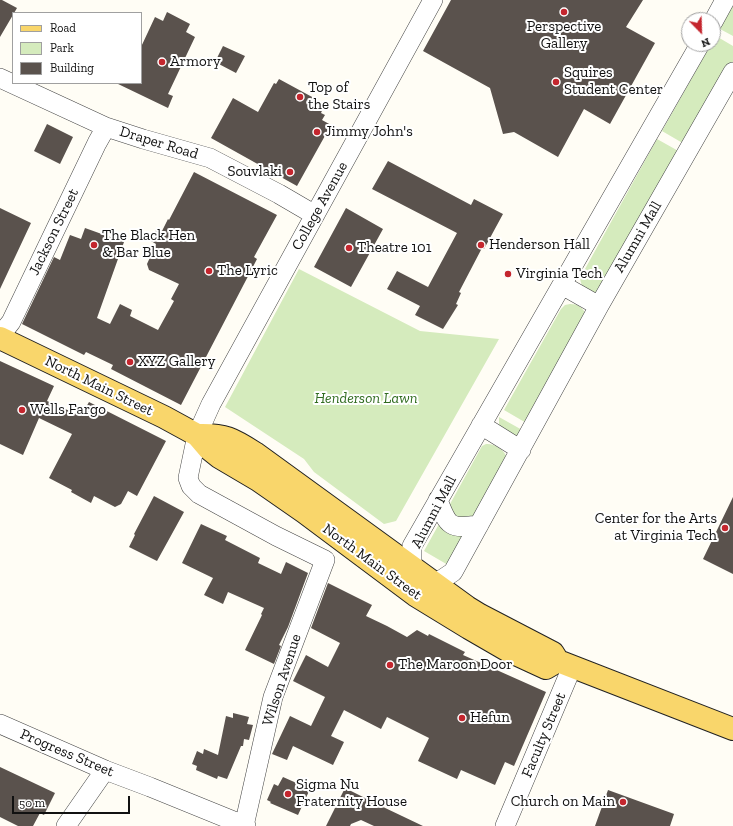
<!DOCTYPE html>
<html>
<head>
<meta charset="utf-8">
<style>
  body { margin:0 }
  #map { position:relative; width:733px; height:826px; overflow:hidden; background:#fffdf5; font-family:"Zilla Slab",serif }
  canvas { display:block }
  .legend { position:absolute; left:12px; top:12px; width:130px; height:72px; box-sizing:border-box; background:#fff; border:1px solid #a0a0a0; margin:0; padding:5px 7px; list-style:none; font-size:12px; color:#111 }
  .legend li { display:flex; align-items:center; gap:8px; height:20px }
  .legend b { width:20px; border:1px solid #a0a0a0 }
  .north { position:absolute; left:681px; top:12px; width:40px; height:40px; box-sizing:border-box; background:#fff; border:1px solid #a0a0a0; border-radius:50%; rotate:157deg; font-size:11px; font-weight:700; line-height:16px; text-align:center; color:#111 }
  .north::after { content:''; display:block; margin:auto; width:14px; height:18px; background:#c4262e; clip-path:polygon(50% 0,100% 100%,50% 72%,0 100%) }
  .scale { position:absolute; left:12px; top:796px; width:118px; height:18px; box-sizing:border-box; border:2px solid #111; border-top:0; padding-left:5px; font-size:12px; line-height:14px; white-space:nowrap; color:#111; -webkit-text-stroke:3px #fff; paint-order:stroke }
</style>
</head>
<body>
<div id="map">
<canvas width="733" height="826"></canvas>
<ul class="legend">
<li><b style="height:5px;background:#f9d66b"></b>Road</li>
<li><b style="height:11px;background:#d5ebbd"></b>Park</li>
<li><b style="height:11px;background:#5a524d"></b>Building</li>
</ul>
<div class="north">N</div>
<div class="scale">50 m</div>
</div>
<script>
const g = document.querySelector('canvas').getContext('2d');
g.lineJoin = 'round';
function fill(path, color) {
  g.fillStyle = color;
  g.fill(path, 'evenodd');
}
function strokePath(path, color, width, dash) {
  g.strokeStyle = color;
  g.lineWidth = width;
  g.lineCap = dash ? 'butt' : 'round';
  g.setLineDash(dash || []);
  g.stroke(path);
}
function label(font, color, halo, rows, align = 'center') {
  g.font = font + ' "Zilla Slab",serif';
  g.lineWidth = 4;
  g.setLineDash([]);
  g.textBaseline = 'middle';
  g.strokeStyle = halo;
  g.fillStyle = color;
  for (const [text, x, y, turn = 0] of rows) {
    g.save();
    g.translate(x, y);
    g.rotate((+turn || 0) * Math.PI / 180);
    g.textAlign = isNaN(turn) ? turn : align;
    if (halo) g.strokeText(text, 0, 0);
    g.fillText(text, 0, 0);
    g.restore();
  }
}
fill(new Path2D(`
  M733 5V36L720 29Z
  M716 36 733 46V62L686 145 662 131 711 44H713V41Z
  M657 139 682 153 597 293C587 292 581 288 580 278Z
  M299 269 420 331 499 339 396 521 384 524 314 472 304 459 225 407Z
  M570 304C578 304 582 307 586 314L528 424 504 410 561 309 565 305Z
  M499 417 524 431 518 435 514 436 499 426Z
  M486 444C493 443 504 449 506 456L477 517 463 523 450 509V504L482 446Z
  M439 524 463 535 448 565 424 551Z`), '#d5ebbd');
fill(new Path2D(`
  M0 0H2L17 8 0 37Z
  M451 0H643L626 27 655 43 610 124 584 109 558 157 514 132 503 134 490 88 423 51Z
  M167 12 190 24 186 32 195 37 168 94 173 96 168 108 116 83H141V47L155 17 163 21Z
  M223 46 245 56 236 73 215 62Z
  M279 79 325 104 321 113 325 115 322 120 331 125 297 186 211 138 233 98 258 112 274 83 276 84Z
  M47 124 73 137 60 164 34 151Z
  M388 161 471 205 474 199 503 214 484 249 482 248 459 292 461 293 456 304 458 305 443 329 415 315 420 306 387 289 397 271 428 287 457 233 372 189Z
  M194 172 277 215 254 257 257 259 181 405 111 369 113 365 86 352 84 355 22 324 54 257 60 260 70 235 81 239 85 228 124 242 97 318 110 324 120 304 132 310 130 316 158 330 174 301 171 299 179 284 149 270 147 264 156 244 151 241 157 228 162 231 168 219 169 220Z
  M0 208 31 223 0 289Z
  M346 208 383 229 351 287 314 267Z
  M0 361 54 386 47 401 81 416 89 402 166 441 137 496 128 491 121 504 115 507 94 496 91 503 71 492 72 490 49 478 72 434 39 418 23 455 0 444Z
  M154 496 184 512 157 561 129 547 135 535 134 534Z
  M733 497V574L703 559Z
  M201 524 227 536 225 540 260 558 258 563 281 574 286 562 308 573 288 627 279 645 281 646 274 664 245 650 262 615 261 614 264 608 228 592 223 604 204 595 213 578 182 563Z
  M328 583 372 605 366 616 387 626 407 637 417 630 428 636 429 634 465 652 463 655 546 692 514 766 505 762 495 785 461 770 457 779 418 761 429 738 387 717 381 729 344 710 331 736 344 742 333 765 293 746 287 760 272 754 290 716 311 726 325 697 293 681 306 655 328 667 340 643 311 628Z
  M233 713 249 717 247 724 253 725 249 740 244 739 243 746H241L227 779 218 776 217 779 196 770 197 766 192 764 197 751 203 754 204 749 218 755 226 716 233 718Z
  M0 767 55 793 44 815 40 813 33 826H18L0 817Z
  M283 777 310 789 298 815 270 803 271 802 267 800 274 784 278 786Z
  M345 788 381 806 423 826H374L361 820 351 824 350 826H326Z
  M608 790 674 814 670 826H595Z`), '#5a524d');
const minor = new Path2D(`
  M713 22 725 0
  M700 44 412 546V567L415 595 435 584 453 572 599 306 733 72
  M0 78 106 127 143 139 210 158 279 194 315 215
  M562 285 599 306
  M0 336 11 322 97 143 106 127
  M481 425 521 450
  M438 500C448 527 450 529 479 525
  M0 724 105 770 150 787 246 826
  M66 826 105 770
  M244 826 273 697 325 560 276 536 199 494 191 486 188 478 197 435 211 404 433 0
  M505 826 572 667`);
const major = new Path2D(`
  M0 338 164 417 197 435 209 449 219 457 258 480 304 512 415 595 469 628 507 650 546 668 558 661
  M197 435C225 434 233 439 255 453L467 607 480 615 553 653 558 661 733 729`);
strokePath(minor, '#444', 20);
strokePath(major, '#222', 24);
strokePath(minor, '#fff', 19);
strokePath(major, '#f9d66b', 22);
for (const [x, y, r, color] of [
  [564,12,4,"#c4262e"],
  [162,62,4,"#c4262e"],
  [556,82,4,"#c4262e"],
  [300,97,4,"#c4262e"],
  [317,132,4,"#c4262e"],
  [290,172,4,"#c4262e"],
  [94,245,4,"#c4262e"],
  [481,245,4,"#c4262e"],
  [349,248,4,"#c4262e"],
  [209,271,4,"#c4262e"],
  [508,274,4,"#c4262e"],
  [130,362,4,"#c4262e"],
  [22,410,4,"#c4262e"],
  [725,528,4,"#c4262e"],
  [390,665,4,"#c4262e"],
  [462,718,4,"#c4262e"],
  [288,794,4,"#c4262e"],
  [623,802,4,"#c4262e"]
]) {
  const dot = new Path2D();
  dot.arc(x, y, r, 0, 2 * Math.PI);
  g.fillStyle = color;
  g.fill(dot);
  strokePath(dot, '#fff', 1.5);
}
label('15px', '#111', '#fff', [
  ["Perspective",564,27,"center"],
  ["Gallery",564,44,"center"],
  ["Armory",170,62],
  ["Squires",564,73],
  ["Student Center",564,90],
  ["Top of",308,88],
  ["the Stairs",308,105],
  ["Jimmy John's",325,132],
  ["Souvlaki",282,172,"right"],
  ["The Black Hen",102,236],
  ["& Bar Blue",102,253],
  ["Henderson Hall",489,245],
  ["Theatre 101",357,248],
  ["The Lyric",217,271],
  ["Virginia Tech",516,274],
  ["XYZ Gallery",138,362],
  ["Wells Fargo",30,410],
  ["Center for the Arts",717,519,"right"],
  ["at Virginia Tech",717,536,"right"],
  ["The Maroon Door",398,665],
  ["Hefun",470,718],
  ["Sigma Nu",296,785],
  ["Fraternity House",296,802],
  ["Church on Main",615,802,"right"]
], 'left');
label('15px', '#111', '#fff', [
  ["Draper Road",159,143,17],
  ["College Avenue",320,206,-61],
  ["Jackson Street",54,232,-64],
  ["Alumni Mall",638,237,-60],
  ["North Main Street",99,386,26],
  ["Alumni Mall",434,512,-62],
  ["North Main Street",372,562,36],
  ["Wilson Avenue",282,680,-72],
  ["Faculty Street",544,735,-67],
  ["Progress Street",67,753,23]
]);
label('italic 15px', '#2f6b1f', '#fff', [
  ["Henderson Lawn",366,399]
]);
</script>
</body>
</html>
